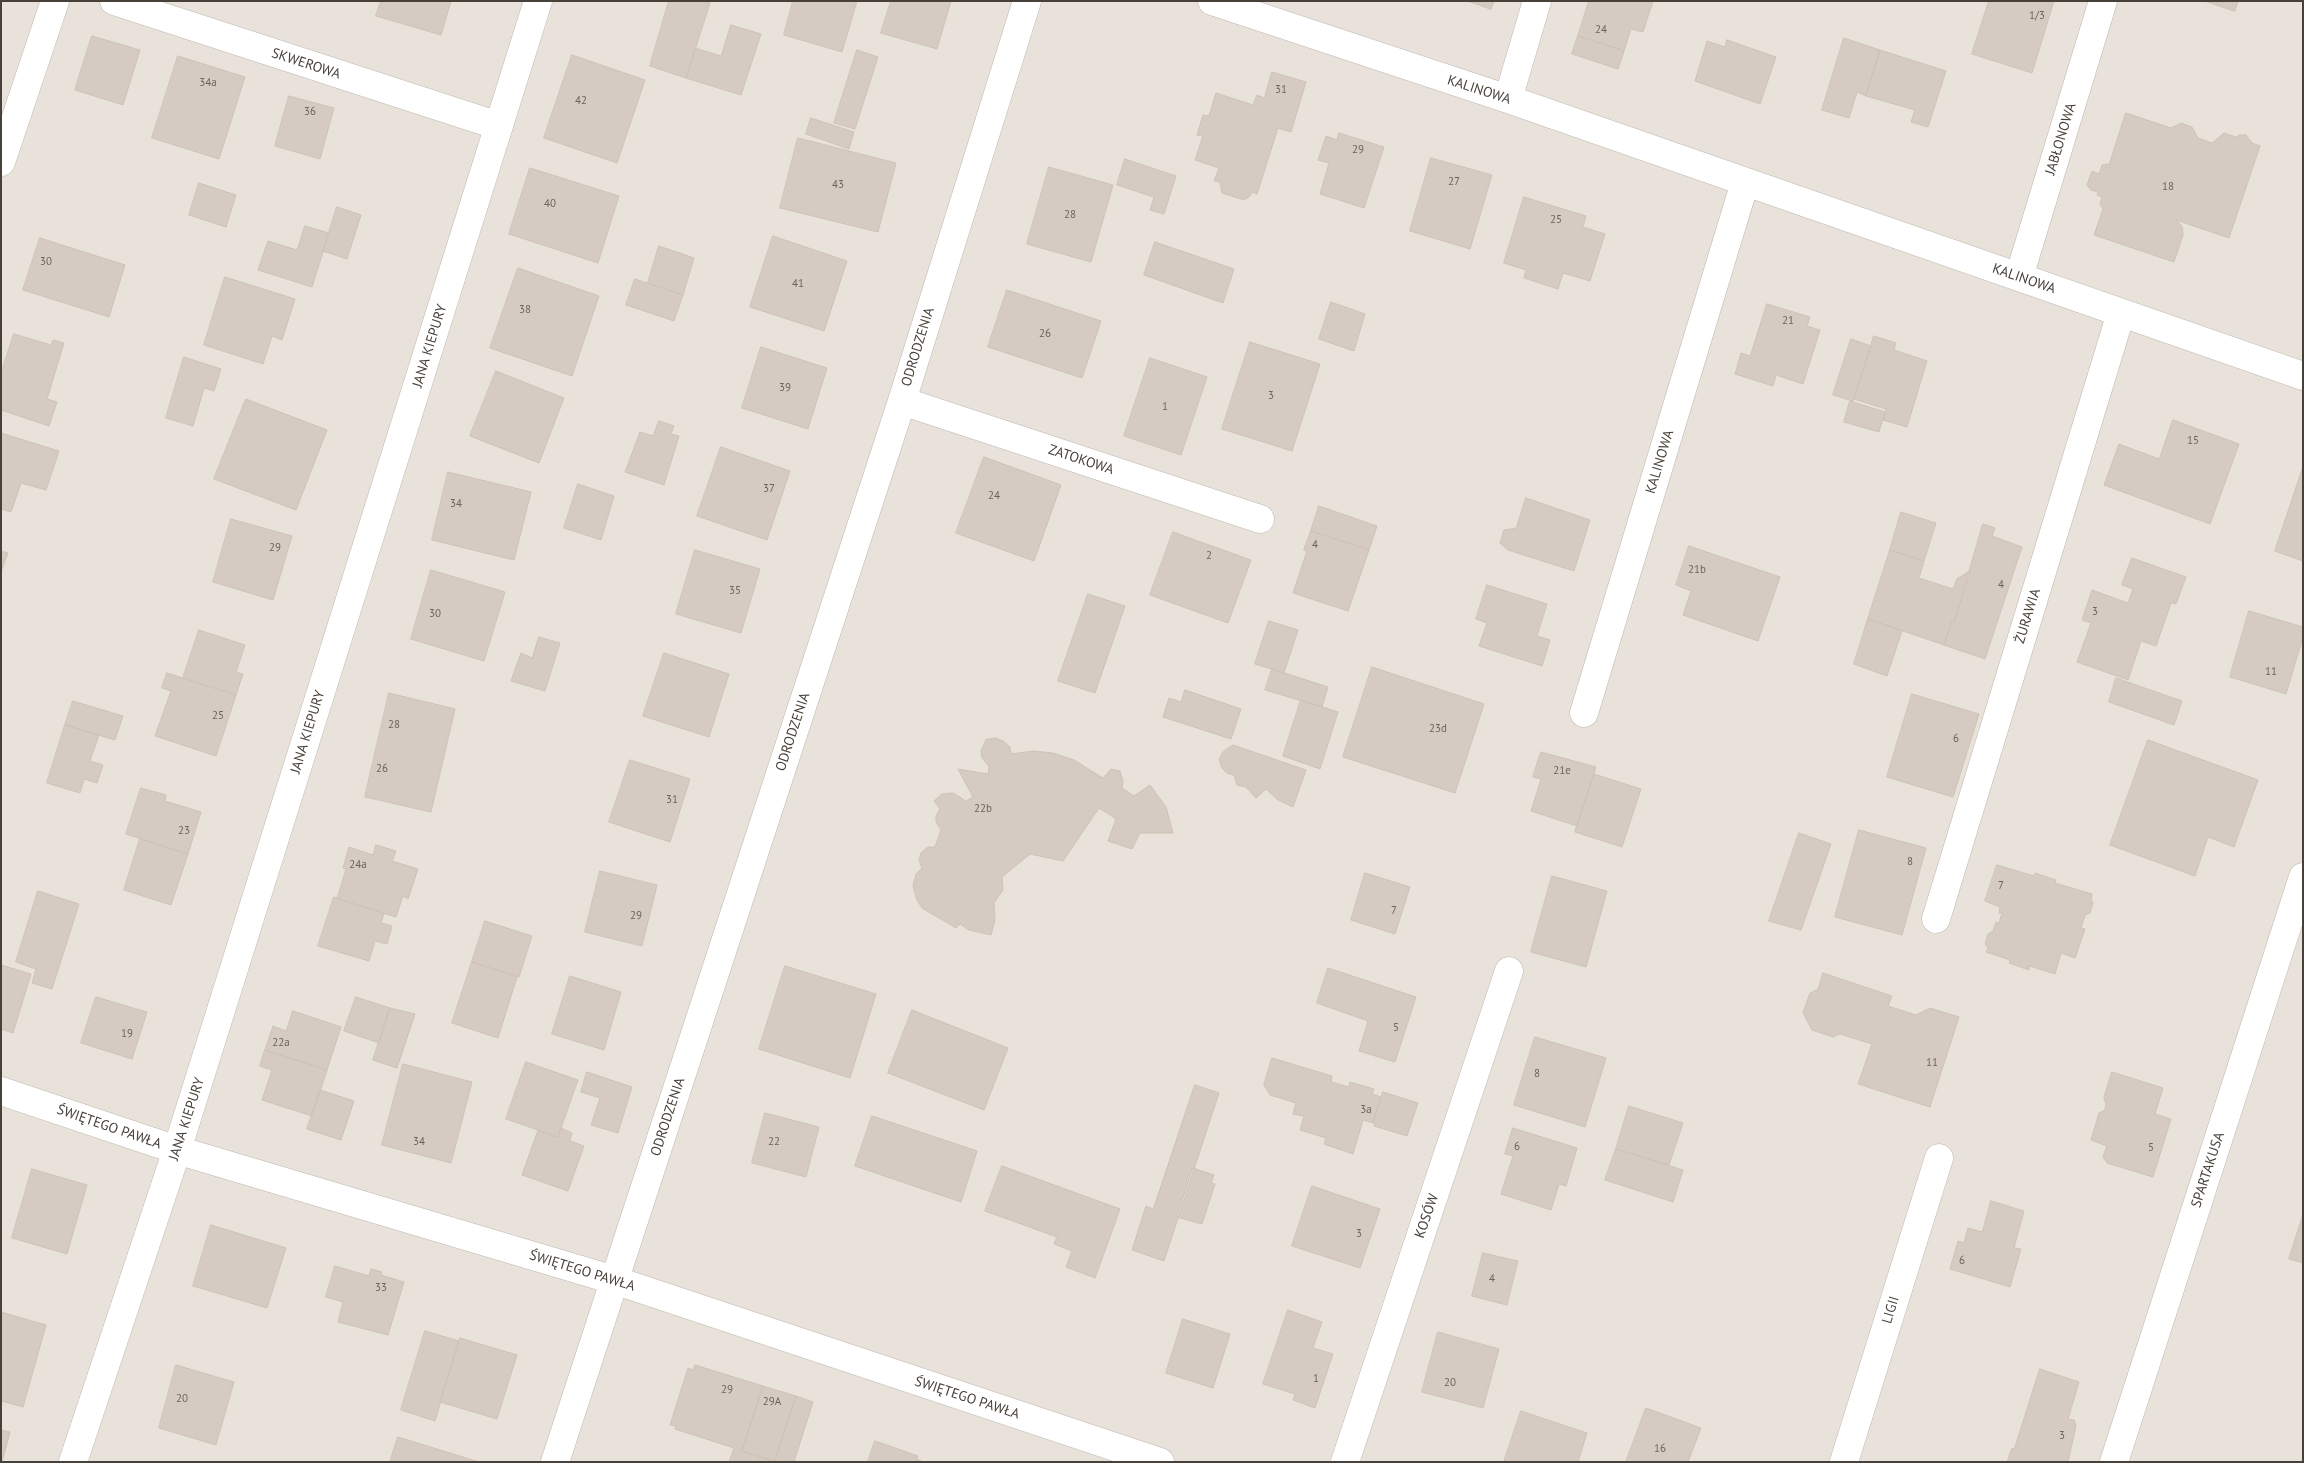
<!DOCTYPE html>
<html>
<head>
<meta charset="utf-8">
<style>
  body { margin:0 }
  #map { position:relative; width:2304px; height:1463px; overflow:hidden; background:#f4f1eb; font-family:"PT Sans",sans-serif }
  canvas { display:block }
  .frame { position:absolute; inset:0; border:2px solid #48413a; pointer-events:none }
</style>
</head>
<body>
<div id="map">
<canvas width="2304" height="1463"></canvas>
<div class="frame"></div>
</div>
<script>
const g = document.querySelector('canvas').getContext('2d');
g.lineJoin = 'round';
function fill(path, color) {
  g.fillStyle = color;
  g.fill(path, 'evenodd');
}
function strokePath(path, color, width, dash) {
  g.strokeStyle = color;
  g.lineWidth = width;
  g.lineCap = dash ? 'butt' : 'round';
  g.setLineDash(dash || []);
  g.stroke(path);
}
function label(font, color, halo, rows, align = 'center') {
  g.font = font + ' "PT Sans",sans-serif';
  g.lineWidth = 4;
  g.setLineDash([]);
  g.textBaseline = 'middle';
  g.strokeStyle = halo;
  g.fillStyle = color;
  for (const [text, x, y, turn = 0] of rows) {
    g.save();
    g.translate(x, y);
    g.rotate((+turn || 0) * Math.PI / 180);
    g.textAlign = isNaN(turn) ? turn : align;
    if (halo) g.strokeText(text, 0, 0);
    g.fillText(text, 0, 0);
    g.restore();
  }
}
fill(new Path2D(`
  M1 1H2303V1462H1Z`), '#e8e2da');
const building = new Path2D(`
  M381 1H451L441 35 376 16Z
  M669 1H704L710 3 686 78 650 66Z
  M793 1H857L842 52 784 35Z
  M891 1H951L937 49 881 33Z
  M1468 1H1494L1491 9Z
  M1589 1H1653L1643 32 1631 29 1624 51 1578 36Z
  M1989 1H2054L2032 73 1972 54Z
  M2205 1H2238L2235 11Z
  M731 25 761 34 741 95 686 78 695 48 721 56Z
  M92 36 140 50 123 105 75 90Z
  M1578 36 1624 51 1618 69 1572 54Z
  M1844 38 1880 50 1866 96 1857 92 1849 118 1822 110Z
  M1727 40 1776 57 1760 104 1695 81 1707 41 1725 47Z
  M857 50 878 57 855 129 834 123Z
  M1880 50 1946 71 1928 127 1911 122 1915 110 1866 96Z
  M572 55 645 80 617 163 544 138Z
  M178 56 245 77 219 159 152 138Z
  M1272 72 1306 82 1291 132 1278 128 1257 194 1252 192 1250 196 1244 200 1222 193 1220 182 1214 181 1219 168 1195 160 1203 136 1197 135 1203 115 1209 116 1216 93 1253 105 1257 95 1264 98Z
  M289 96 334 108 320 159 275 146Z
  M2126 113 2171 128 2181 123 2192 127 2198 138 2212 143 2224 133 2236 137 2240 135H2246L2252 143 2260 146 2229 238 2176 220 2182 226 2183 235 2174 262 2094 235 2103 209 2100 204 2102 197 2097 195 2098 192 2091 190 2087 185 2092 171 2099 174 2102 165 2109 164Z
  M811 118 854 132 849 149 806 134Z
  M1339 133 1384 147 1364 208 1320 194 1329 163 1318 160 1326 136 1337 140Z
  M798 138 896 163 878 232 780 208Z
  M1431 158 1492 175 1470 249 1410 231Z
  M1125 159 1176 176 1164 214 1150 210 1154 197 1117 185Z
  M1049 167 1113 185 1091 262 1027 244Z
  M530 168 619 196 598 263 509 234Z
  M199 183 236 195 226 227 189 215Z
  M1524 197 1586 216 1583 227 1605 234 1590 281 1563 273 1558 289 1524 278 1526 270 1504 263Z
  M337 207 361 215 347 259 323 251Z
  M305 226 329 233 312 287 258 270 268 241 297 250Z
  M773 236 847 261 824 331 750 307Z
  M40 238 125 265 109 317 23 290Z
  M1155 242 1234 269 1223 303 1144 275Z
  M659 246 694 258 683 295 648 283Z
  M518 268 599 296 572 376 490 348Z
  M225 277 295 299 282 340 272 336 263 364 204 345Z
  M635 279 683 295 674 321 626 305Z
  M1007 290 1101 321 1082 378 988 347Z
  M1331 302 1365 314 1354 351 1319 339Z
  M1767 304 1810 317 1807 326 1820 330 1803 384 1776 375 1773 386 1735 374 1741 353 1750 356Z
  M14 334 51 345 53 340 64 343 47 399 57 402 49 426 1 410V373Z
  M1874 336 1896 343 1894 350 1927 361 1907 427 1883 420 1886 409 1854 399Z
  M1851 339 1871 346 1853 401 1833 395Z
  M1250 342 1320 364 1292 451 1222 429Z
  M761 347 827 368 808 429 742 408Z
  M184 357 221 369 214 391 204 388 193 426 166 418Z
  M1150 358 1207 377 1181 455 1124 436Z
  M496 371 564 398 539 463 470 436Z
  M246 399 327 430 296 510 214 479Z
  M1850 401 1885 412 1879 432 1844 422Z
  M2173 420 2239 444 2210 524 2104 485 2119 444 2159 459Z
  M659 421 674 426 671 434 679 436 664 485 625 472 640 432 653 436Z
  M1 433 59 451 46 490 21 483 11 512 1 509Z
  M721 447 790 471 767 540 697 516Z
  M984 457 1061 485 1034 561 956 533Z
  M2303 467V561L2275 551Z
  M448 472 531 492 514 560 432 540Z
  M578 484 614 496 601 540 564 528Z
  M1526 498 1590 520 1574 571 1508 550 1500 543 1504 530 1516 528Z
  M1319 506 1377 526 1369 550 1311 531Z
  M1901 512 1936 523 1924 561 1890 550Z
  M231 519 292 536 273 600 213 582Z
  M1983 524 1995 528 1992 536 2022 547 1985 659 1944 645 1952 621 1954 622Z
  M1311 531 1369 550 1348 611 1293 593 1307 551 1304 550Z
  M1173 532 1251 560 1228 623 1150 595Z
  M1689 546 1780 577 1758 641 1683 615 1691 591 1676 585Z
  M695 550 760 569 741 633 676 614Z
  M1890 550 1924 561 1919 578 1953 589 1957 579 1971 570 1954 622 1952 621 1944 645 1868 619Z
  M1 551 8 553 1 572Z
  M2132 558 2186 577 2176 604 2171 603 2156 646 2141 641 2128 680 2077 662 2091 623 2082 620 2092 590 2128 603 2133 589 2122 585Z
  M431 570 505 592 484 661 411 639Z
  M1487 585 1547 604 1537 636 1550 640 1542 666 1479 646 1487 623 1476 619Z
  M1088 594 1125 606 1095 693 1058 681Z
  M2249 611 2303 627V637L2286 694 2230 677Z
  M1868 619 1902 631 1887 676 1854 664Z
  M1269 621 1298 630 1284 673 1255 664Z
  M199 630 245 645 236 672 243 674 236 695 183 678Z
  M539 637 560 643 545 691 511 681 521 653 532 658Z
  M664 653 729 674 709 737 643 716Z
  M1372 667 1484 704 1455 793 1343 757Z
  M1272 669 1328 687 1322 707 1265 690Z
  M167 673 236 695 216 756 155 736 171 691 162 688Z
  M2116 678 2182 701 2174 725 2109 702Z
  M1185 690 1241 709 1231 739 1163 717 1169 698 1181 702Z
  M389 693 455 709 431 812 365 797Z
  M1912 694 1979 714 1953 797 1887 777Z
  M1301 700 1338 712 1320 769 1283 756Z
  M73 701 123 716 115 740 65 725Z
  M65 725 99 735 90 761 103 765 97 783 84 779 80 793 47 783Z
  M995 738 1003 741 1010 747 1011 754 1034 751 1053 753 1074 760 1103 778 1111 769 1120 771 1123 781 1122 788 1134 796 1150 785 1166 807 1173 833H1140L1132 849 1108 841 1116 819 1099 808 1063 861 1030 854 1002 877 1003 890 994 903 995 920 991 935 969 930 960 924 956 928 922 908 917 900 913 886 916 874 922 868 919 860 921 853 928 847H935L941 830 936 822V816L940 809 934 801 942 794 953 793 966 801 973 797 958 769 988 774 989 766 982 758 981 751 986 740Z
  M2148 740 2258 780 2234 847 2208 837 2195 876 2110 845Z
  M1233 745 1306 770 1293 807 1278 800 1266 789 1256 798 1246 787 1237 785 1234 775 1227 773 1222 768 1219 759 1223 752Z
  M1541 752 1596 767 1577 826 1531 811 1541 779 1533 777Z
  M630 760 690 779 670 842 609 822Z
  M1594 774 1641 789 1622 847 1575 832Z
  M141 788 166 795 165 801 201 812 188 854 126 834Z
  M1859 830 1926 848 1902 935 1835 917Z
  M1799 833 1831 844 1801 930 1769 921Z
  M140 839 188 854 171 905 124 890Z
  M376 845 396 851 392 861 418 869 408 899 403 896 396 917 337 899 346 869 343 868 349 847 373 855Z
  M1997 865 2034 876 2035 873 2056 880 2055 883 2092 894 2091 899 2093 903 2090 913 2085 915 2081 928 2085 929 2075 958 2061 953 2055 974 2030 966 2029 970 2009 963 2010 960 1986 952 1988 948 1985 944 1988 934 1993 931 1996 922 1999 923 2002 913H1999L2000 907 1985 901Z
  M600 871 657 885 642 946 585 932Z
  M1365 873 1410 887 1395 934 1351 920Z
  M1552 876 1607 891 1586 967 1531 952Z
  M38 891 79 904 52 989 32 983 36 969 16 962Z
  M334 897 384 913 381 923 392 926 387 944 375 941 369 961 318 946Z
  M485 921 532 936 519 977 472 962Z
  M472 962 517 977 498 1038 452 1023Z
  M1 965 31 974 13 1033 1 1029Z
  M785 966 876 994 850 1078 759 1049Z
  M1328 968 1416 997 1395 1062 1359 1051 1368 1021 1317 1003Z
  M1823 973 1892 996 1888 1006 1916 1015 1930 1008 1959 1017 1930 1107 1858 1084 1872 1044 1840 1034 1833 1037 1812 1030 1803 1013 1810 993 1818 989Z
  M570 976 621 992 604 1050 552 1034Z
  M96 997 147 1012 132 1059 81 1043Z
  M356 997 390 1008 379 1043 344 1031Z
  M390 1008 415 1014 397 1068 373 1060Z
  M912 1010 1008 1048 984 1110 888 1073Z
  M293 1011 341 1027 327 1070 265 1050 273 1026 286 1031Z
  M1535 1037 1606 1058 1585 1127 1514 1105Z
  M265 1050 327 1070 312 1116 262 1100 272 1070 260 1066Z
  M1272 1058 1332 1076 1331 1082 1349 1087 1350 1082 1374 1089 1372 1094 1381 1097 1373 1123 1363 1120 1353 1154 1324 1144 1326 1138 1300 1130 1304 1116 1293 1114 1296 1103 1270 1095 1264 1085Z
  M526 1062 578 1080 558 1137 506 1119Z
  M403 1064 472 1082 451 1163 382 1145Z
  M587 1072 632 1087 618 1133 591 1125 600 1098 581 1092Z
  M2112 1072 2163 1088 2155 1114 2171 1119 2153 1177 2107 1163 2103 1157 2107 1146 2091 1140 2099 1113 2105 1110 2106 1104 2104 1098Z
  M1195 1085 1219 1093 1164 1261 1132 1250 1146 1206 1153 1209Z
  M320 1090 354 1101 341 1140 307 1129Z
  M1383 1092 1418 1103 1407 1136 1374 1126 1375 1124 1373 1123Z
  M1629 1106 1683 1123 1669 1165 1616 1149Z
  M765 1113 819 1127 806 1177 752 1163Z
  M872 1116 977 1151 961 1202 855 1166Z
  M561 1128 572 1133 570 1141 584 1146 568 1191 522 1175 538 1130 558 1137Z
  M1513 1128 1577 1148 1566 1186 1559 1184 1551 1210 1501 1194 1513 1156 1505 1154Z
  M1616 1149 1683 1170 1673 1202 1605 1180Z
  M1002 1166 1120 1209 1095 1278 1066 1267 1072 1251 1054 1244 1057 1237 985 1211Z
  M1193 1168 1214 1175 1211 1183 1215 1184 1202 1224 1177 1217Z
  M32 1169 87 1185 67 1254 12 1238Z
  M1312 1186 1380 1209 1360 1268 1292 1246Z
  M1991 1201 2024 1211 2014 1248 2021 1249 2010 1287 1950 1269 1958 1241 1964 1243 1968 1228 1982 1232Z
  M2303 1215V1263L2289 1259Z
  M211 1225 286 1248 267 1308 193 1286Z
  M1483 1253 1518 1261 1507 1305 1472 1296Z
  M335 1266 369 1276 371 1269 382 1272 381 1275 404 1282 388 1335 338 1322 343 1302 326 1297Z
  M1288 1310 1322 1322 1313 1348 1333 1354 1315 1408 1293 1400 1295 1394 1263 1384Z
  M1 1312 46 1325 23 1407 1 1401Z
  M1183 1319 1230 1334 1213 1388 1166 1373Z
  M425 1331 459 1341 435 1421 401 1410Z
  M1438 1332 1499 1349 1483 1408 1422 1392Z
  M460 1338 517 1355 497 1419 440 1402Z
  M176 1365 234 1382 216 1445 159 1428Z
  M695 1365 763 1386 742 1451 775 1462H729L734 1448 675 1429 676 1426 670 1425 688 1368 693 1370Z
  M2040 1369 2079 1382 2068 1419 2074 1420 2076 1426 2068 1462H2007L2012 1448 2014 1449Z
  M763 1386 796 1396 775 1461 742 1451Z
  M796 1396 813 1402 794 1462H775Z
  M1646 1408 1701 1428 1688 1462H1626Z
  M1521 1411 1587 1433 1578 1462H1504Z
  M1 1430 10 1432 2 1462H1Z
  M398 1437 479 1462H390Z
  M875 1441 918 1456 917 1459 923 1462H868Z`);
fill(building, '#d5cbc2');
strokePath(building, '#cfc3b5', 1);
const street = new Path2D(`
  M114 1 499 126
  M1212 1 1508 99 2303 376
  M1508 99 1537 1
  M1 162 55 1
  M2019 277 2103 1
  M902 401 1260 519
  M1584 713 1745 182
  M1936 919 2121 313
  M1 1091 177 1150 614 1280 1160 1462
  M73 1462 177 1150 538 1
  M555 1462 902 401 1027 1
  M1345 1462 1509 971
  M1844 1462 1939 1158
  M2114 1462 2303 877`);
strokePath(street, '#bfb7af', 29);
strokePath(street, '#fff', 28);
label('11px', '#6b645c', null, [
  ["1/3",2037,16],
  ["24",1601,30],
  ["34a",208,83],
  ["31",1281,90],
  ["42",581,101],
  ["36",310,112],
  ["29",1358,150],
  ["27",1454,182],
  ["43",838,185],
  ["18",2168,187],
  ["40",550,204],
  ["28",1070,215],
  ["25",1556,220],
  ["30",46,262],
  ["41",798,284],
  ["38",525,310],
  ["21",1788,321],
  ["26",1045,334],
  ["39",785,388],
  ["3",1271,396],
  ["1",1165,407],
  ["15",2193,441],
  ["37",769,489],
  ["24",994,496],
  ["34",456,504],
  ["4",1315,545],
  ["29",275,548],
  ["2",1209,556],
  ["21b",1697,570],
  ["4",2001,585],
  ["35",735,591],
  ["3",2095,612],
  ["30",435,614],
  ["11",2271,672],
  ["25",218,716],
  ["28",394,725],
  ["23d",1438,729],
  ["6",1956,739],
  ["26",382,769],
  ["21e",1562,771],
  ["31",672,800],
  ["22b",983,809],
  ["23",184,831],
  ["8",1910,862],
  ["24a",358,865],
  ["7",2001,886],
  ["7",1394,911],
  ["29",636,916],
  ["5",1396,1028],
  ["19",127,1034],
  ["22a",281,1043],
  ["11",1932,1063],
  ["8",1537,1074],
  ["3a",1366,1110],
  ["34",419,1142],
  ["22",774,1142],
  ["6",1517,1147],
  ["5",2151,1148],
  ["3",1359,1234],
  ["6",1962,1261],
  ["4",1492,1279],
  ["33",381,1288],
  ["1",1316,1379],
  ["20",1450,1383],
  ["29",727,1390],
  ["20",182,1399],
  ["29A",772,1402],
  ["3",2062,1436],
  ["16",1660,1449]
]);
label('14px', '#48413a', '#fff', [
  ["SKWEROWA",306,64,18],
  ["KALINOWA",1479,90,18],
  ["JABŁONOWA",2061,139,-73],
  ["KALINOWA",2024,279,19],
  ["JANA KIEPURY",430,346,-73],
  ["ODRODZENIA",918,347,-73],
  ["ZATOKOWA",1081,460,18],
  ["KALINOWA",1660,462,-73],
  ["ŻURAWIA",2028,616,-73],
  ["JANA KIEPURY",308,732,-73],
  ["ODRODZENIA",793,732,-72],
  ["ODRODZENIA",668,1117,-72],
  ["JANA KIEPURY",187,1119,-72],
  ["ŚWIĘTEGO PAWŁA",109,1127,19],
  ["SPARTAKUSA",2208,1170,-72],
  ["KOSÓW",1427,1216,-71],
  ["ŚWIĘTEGO PAWŁA",582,1271,17],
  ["LIGII",1891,1310,-73],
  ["ŚWIĘTEGO PAWŁA",967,1398,18]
]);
</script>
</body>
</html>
